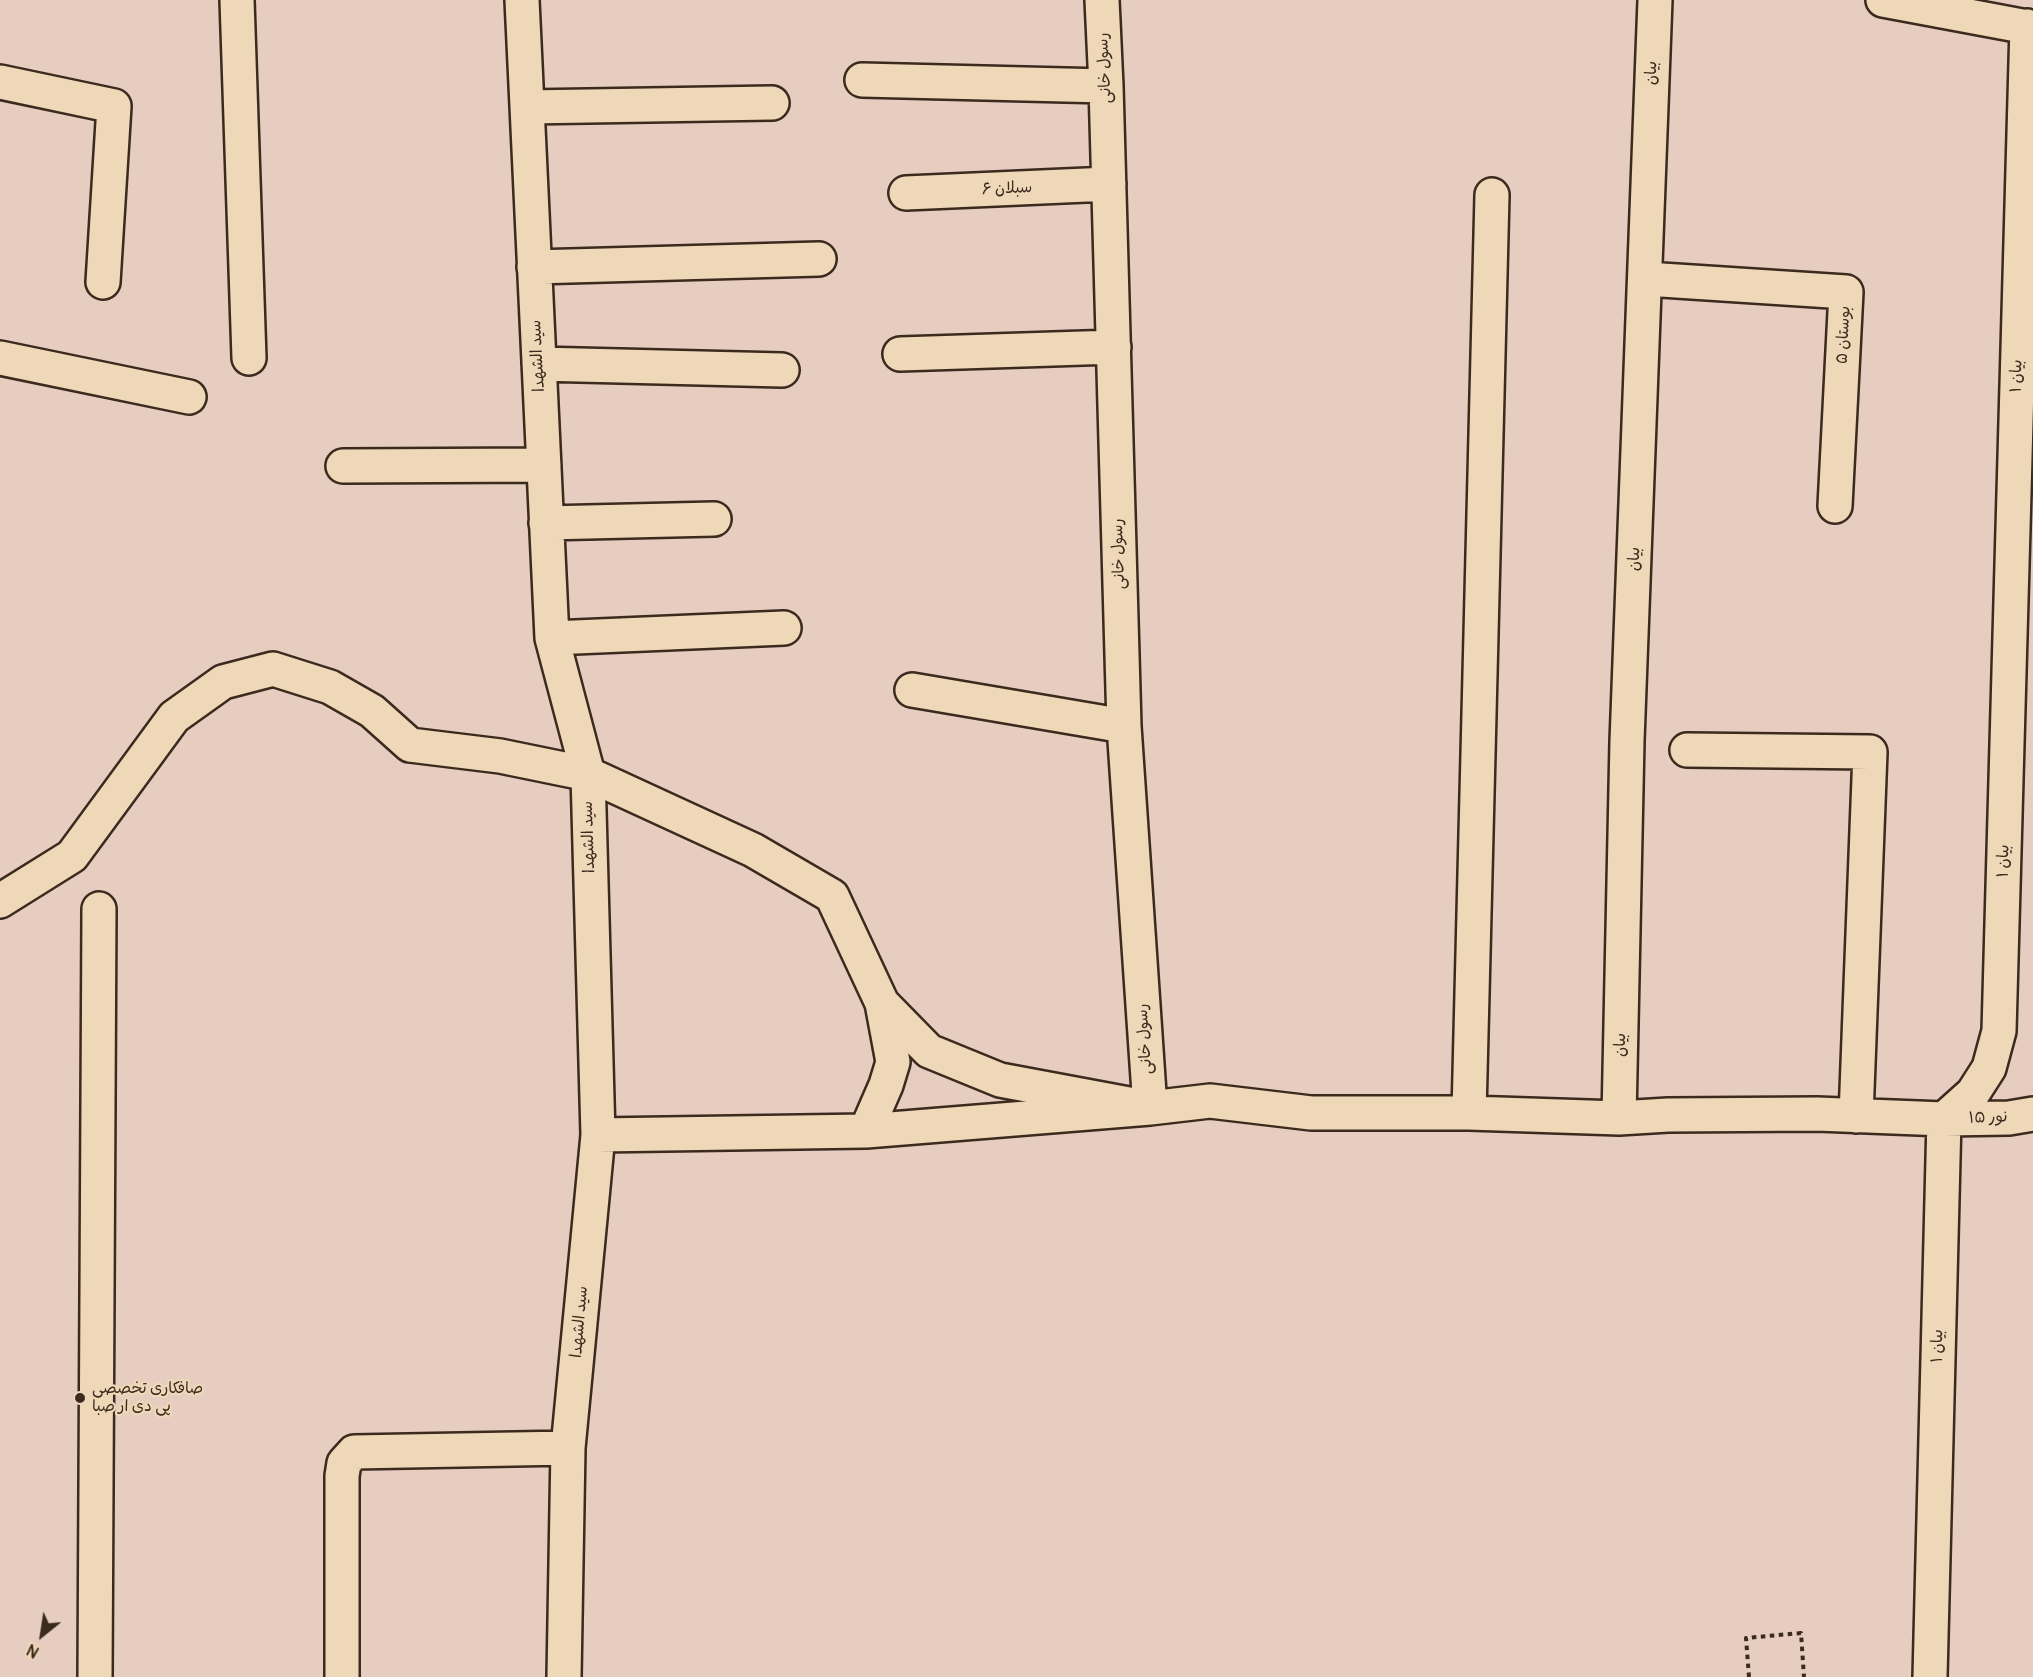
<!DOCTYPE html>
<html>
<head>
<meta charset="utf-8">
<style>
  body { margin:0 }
  #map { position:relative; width:2033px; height:1677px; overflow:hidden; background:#e7ccc0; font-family:Pangolin,sans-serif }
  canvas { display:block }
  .north { position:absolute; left:12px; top:1605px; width:60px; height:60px; -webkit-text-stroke:4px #eed8b7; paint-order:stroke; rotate:210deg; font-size:16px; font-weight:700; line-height:24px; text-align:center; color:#3b2a1e }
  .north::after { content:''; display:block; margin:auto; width:21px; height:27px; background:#3b2a1e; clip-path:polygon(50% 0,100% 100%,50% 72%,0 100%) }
</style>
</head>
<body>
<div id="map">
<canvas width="2033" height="1677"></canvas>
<div class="north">N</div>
</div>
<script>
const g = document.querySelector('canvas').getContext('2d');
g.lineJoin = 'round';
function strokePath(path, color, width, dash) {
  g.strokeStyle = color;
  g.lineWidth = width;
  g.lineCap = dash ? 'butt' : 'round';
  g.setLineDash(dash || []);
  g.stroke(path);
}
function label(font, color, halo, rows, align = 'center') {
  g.font = font + ' Pangolin,"Playpen Sans Arabic",sans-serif';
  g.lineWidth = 4.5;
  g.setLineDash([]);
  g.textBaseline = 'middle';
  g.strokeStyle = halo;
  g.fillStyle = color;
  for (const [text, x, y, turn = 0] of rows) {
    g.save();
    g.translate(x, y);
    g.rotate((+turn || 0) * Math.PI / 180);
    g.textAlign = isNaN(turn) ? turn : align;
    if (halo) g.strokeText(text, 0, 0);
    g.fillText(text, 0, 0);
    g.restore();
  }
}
const street = new Path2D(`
  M237 0 249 358
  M522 0 552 638 588 774 598 1135 568 1448 564 1677
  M1883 0 2033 28
  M862 80 1106 86
  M0 82 114 106 103 282
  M527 107 772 103
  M906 193 1109 184
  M534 267 819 259
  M1646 279 1846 292 1835 506
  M900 354 1114 347
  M0 358 189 397
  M539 364 782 370
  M343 466 544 465
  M546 523 714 519
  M552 638 784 628
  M912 690 1124 726
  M1687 750 1870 752 1856 1116
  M0 901 72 856 174 717 223 682 273 669 330 687 372 711 410 745 500 756 588 774 753 850 832 896 882 1003 929 1051 1000 1080 1150 1108 1210 1101 1311 1113H1469L1619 1118 1668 1115 1817 1114 1944 1119 2009 1118 2033 1114
  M1469 1113 1492 195
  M1619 1118 1627 741 1655 0
  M866 1131 886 1085 893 1062 882 1003
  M598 1135 866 1131 1150 1108 1124 726 1106 86 1102 0
  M95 1677 99 909
  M342 1677V1476L344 1463 354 1452 568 1448
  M1930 1677 1944 1119 1973 1093 1989 1068 1999 1031 2027 26`);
strokePath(street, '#3b2a1e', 38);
strokePath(new Path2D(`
  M1749 1677 1746 1638 1801 1633 1804 1677`), '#3b2a1e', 4, [4.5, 4.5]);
strokePath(street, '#eed8b7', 33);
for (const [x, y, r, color] of [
  [80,1398,6,"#3b2a1e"]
]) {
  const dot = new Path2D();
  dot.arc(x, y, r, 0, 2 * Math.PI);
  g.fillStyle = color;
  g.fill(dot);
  strokePath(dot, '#eed8b7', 2);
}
label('16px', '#3b2a1e', '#eed8b7', [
  ["رسول خانی",1105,68,-93],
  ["بیان",1652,73,-88],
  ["سبلان ۶",1007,189,-2],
  ["بوستان ۵",1844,335,-87],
  ["سید الشهدا",538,356,-93],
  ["بیان ۱",2017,376,-88],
  ["رسول خانی",1119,554,-92],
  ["بیان",1635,559,-88],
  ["سید الشهدا",589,837,-92],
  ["بیان ۱",2004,861,-88],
  ["رسول خانی",1145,1039,-94],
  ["بیان",1621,1045,-89],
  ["نور ۱۵",1988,1118,-2],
  ["سید الشهدا",580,1322,-85],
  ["بیان ۱",1938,1346,-89]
]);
label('16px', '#3b2a1e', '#eed8b7', [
  ["صافکاری تخصصی",92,1389],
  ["پی دی ار صبا",92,1407]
], 'left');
</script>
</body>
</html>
